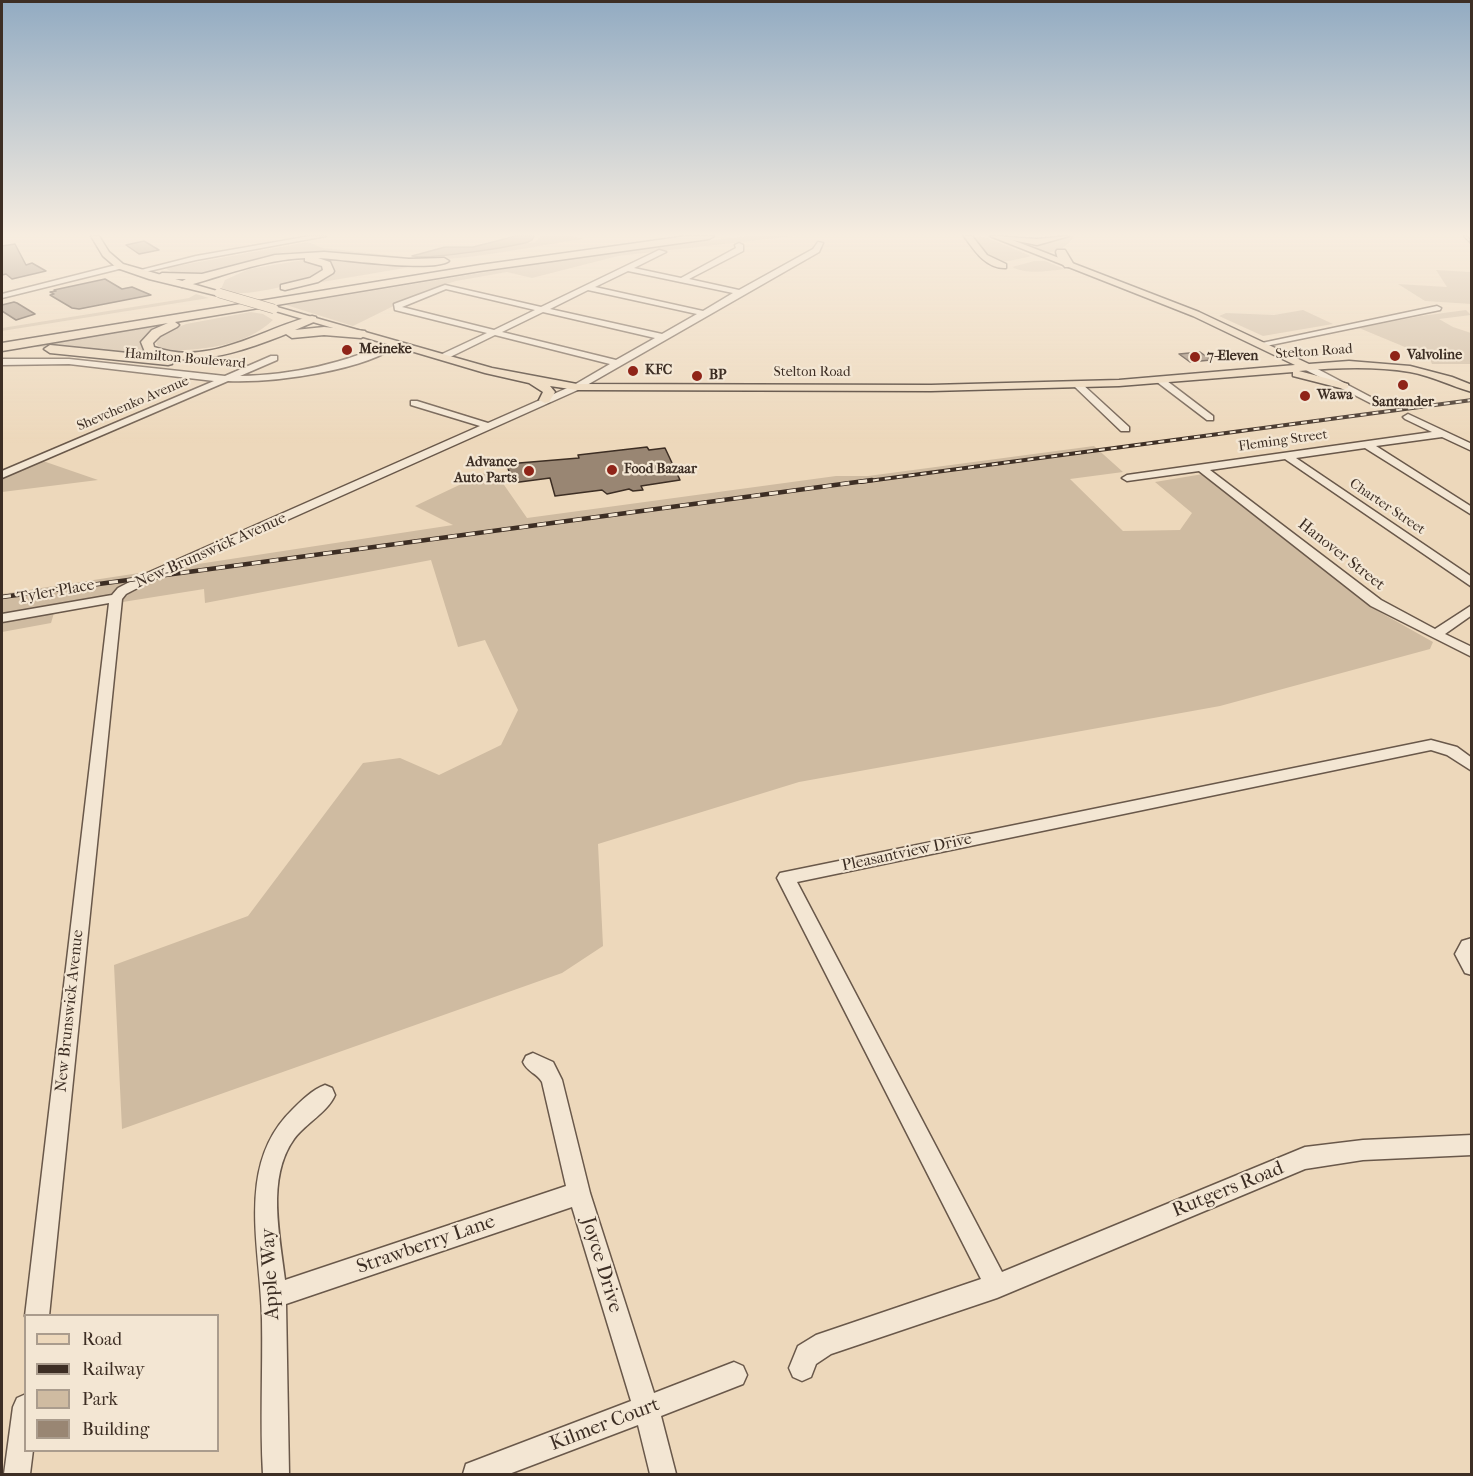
<!DOCTYPE html>
<html>
<head>
<meta charset="utf-8">
<style>
  body { margin:0 }
  #map { position:relative; width:1473px; height:1476px; overflow:hidden; background:#edd8bb; font-family:"IM FELL French Canon",serif }
  canvas { display:block }
  .frame { position:absolute; inset:0; border:3px solid #3d2e24; pointer-events:none }
  .legend { position:absolute; left:24px; top:1314px; width:195px; height:138px; box-sizing:border-box; background:#f3e6d3; border:2px solid #aa9c8d; margin:0; padding:8px 10px; list-style:none; font-size:18px; color:#3d2e24 }
  .legend li { display:flex; align-items:center; gap:12px; height:30px }
  .legend b { width:30px; border:2px solid #aa9c8d }
</style>
</head>
<body>
<div id="map">
<canvas width="1473" height="1476"></canvas>
<div class="frame"></div>
<ul class="legend">
<li><b style="height:8px;background:#edd8bb"></b>Road</li>
<li><b style="height:8px;background:#3d2e24"></b>Railway</li>
<li><b style="height:16px;background:#cfbba1"></b>Park</li>
<li><b style="height:16px;background:#998673"></b>Building</li>
</ul>
</div>
<script>
const g = document.querySelector('canvas').getContext('2d');
g.lineJoin = 'round';
function fill(path, color) {
  g.fillStyle = color;
  g.fill(path, 'evenodd');
}
function strokePath(path, color, width, dash) {
  g.strokeStyle = color;
  g.lineWidth = width;
  g.lineCap = dash ? 'butt' : 'round';
  g.setLineDash(dash || []);
  g.stroke(path);
}
function label(font, color, halo, rows, align = 'center') {
  g.font = font + ' "IM FELL French Canon",serif';
  g.lineWidth = 4.5;
  g.setLineDash([]);
  g.textBaseline = 'middle';
  g.strokeStyle = halo;
  g.fillStyle = color;
  for (const [text, x, y, turn = 0] of rows) {
    g.save();
    g.translate(x, y);
    g.rotate((+turn || 0) * Math.PI / 180);
    g.textAlign = isNaN(turn) ? turn : align;
    if (halo) g.strokeText(text, 0, 0);
    g.fillText(text, 0, 0);
    g.restore();
  }
}
fill(new Path2D(`
  M541 236H573L584 239C535 246 484 257 435 260 384 263 329 248 280 253 253 256 186 288 166 268L308 242 323 248 415 258 535 242Z
  M746 236H795L618 256 532 278 507 272 456 281 424 291 353 326 286 305 590 255Z
  M972 236 985 237 1031 256C996 265 994 265 972 236Z
  M1068 236H1075C1055 262 1039 251 1013 242H1044Z
  M312 258 417 264V266L310 284 326 277 333 269 329 262Z
  M303 260 318 262 324 268C315 282 252 295 235 293 231 293 226 290 221 289L225 280 249 269Z
  M1034 261H1045L1065 269C1048 271 1027 275 1012 267Z
  M1436 270 1471 272V304L1425 301 1398 284 1447 287Z
  M196 294 209 298 2 331V328L189 298Z
  M1303 310 1333 324 1263 336 1219 316 1226 313 1274 315Z
  M1466 310 1471 315 1439 319 1453 327 1471 333V364H1432L1429 357 1359 328 1421 316Z
  M251 312 263 314 273 320C245 347 201 350 164 351L156 344 161 334 186 324Z
  M202 317 166 326 143 343 178 359 58 347H33Z
  M1094 446 1123 472 1070 479 1123 531 1180 530 1192 513 1155 482 1203 474 1378 611 1433 642 1430 649 1220 706 799 782 598 844 603 946 562 973 122 1129 114 965 248 916 363 763 400 758 439 775 501 745 518 710 485 640 458 647 431 560 205 603 204 589 54 613 51 623 2 632V594L453 525 415 506 493 469 527 518 836 476H868Z
  M43 461 98 480 2 492V478Z`), '#cfbba1');
const water = new Path2D(`
  M516 236H534C532 240 533 240 528 242 511 247 426 260 412 256L445 247H473Z`);
fill(water, '#b19e88');
strokePath(water, '#837160', 1.5);
const building = new Path2D(`
  M144 241 159 250 139 254 126 245Z
  M15 244 26 265 32 263 46 271 12 279 6 274 2 275V246Z
  M105 279 122 289 132 287 151 295 79 309 72 308 50 295 54 294 50 292 56 291 54 290Z
  M14 302 17 303 35 314 16 320 2 311V305Z
  M1200 352 1211 360 1190 362 1179 354Z
  M647 447 649 450 665 448 680 480 641 486 643 490 633 491 629 489 607 494 602 490 555 496 550 478 512 483 507 464 579 458 578 455Z`);
fill(building, '#998673');
strokePath(building, '#3d2e24', 1.5);
const minor = new Path2D(`
  M310 236H326L196 260 145 272 141 270 196 256Z
  M818 242 823 243 819 252 580 389 153 580 126 594 122 599 49 1316H26V1318L25 1316 109 603 2 622V614L112 595 118 588 145 574 480 426 411 405V401H417L488 423 574 385 610 364 495 335 446 359H440V355L487 333 395 310 394 304 445 285 541 307 659 250 666 252 634 268 681 278 736 248 735 245 739 243 743 245V251L689 279 739 290 813 249ZM628 271 733 293 703 311 595 287ZM446 289 535 310 494 330 402 307ZM588 290 697 314 662 334 550 309ZM543 312 655 338 616 360 502 332Z
  M120 264 123 268 2 298V294Z
  M1437 306 1441 308 1440 310 1261 347 1257 344Z
  M394 341 401 343C366 371 273 383 228 381L2 478V471L214 381 69 364 2 365V359H69L225 376 271 356H277V360L240 376C295 375 344 363 394 341Z
  M1304 365H1310L1382 403 1374 405 1304 369Z
  M1157 378H1163L1213 416V420H1207L1157 382Z
  M1075 383H1081L1129 427V431H1121L1075 387Z
  M1408 414 1472 444V451L1442 437 1376 446 1472 507V515L1365 448 1296 458 1472 577V587L1285 459 1210 470 1381 600 1435 629 1472 605V615L1445 634 1472 647V657L1371 606 1199 471 1127 481 1122 478 1127 475 1432 432 1405 419 1403 417Z
  M1431 740 1457 747 1472 758V771L1447 755 1431 750 797 882 1002 1272 1305 1147 1363 1140 1472 1135V1155L1363 1160 1305 1169 997 1298 831 1354 816 1364 811 1377 802 1381 793 1377 789 1368 798 1346 816 1335 981 1279 777 878 780 873Z
  M1472 938V975L1465 973 1455 954 1462 941Z
  M533 1053 553 1062 562 1080 590 1193 654 1393 734 1362 743 1366 747 1375 743 1384 661 1416 676 1474H650L638 1425 509 1474H463L466 1464 631 1401 572 1207 286 1304 289 1474H263C260 1423 263 1371 262 1319 261 1249 235 1165 292 1110 302 1100 312 1090 325 1085L332 1088 335 1095C328 1112 306 1123 294 1139 266 1178 280 1236 285 1280L566 1186 542 1082C537 1073 527 1072 523 1062L526 1056Z
  M26 1394V1450H33L30 1474H4L13 1407 17 1398Z`);
const major = new Path2D(`
  M91 236H99L109 252 123 264 224 293 219 296 149 279 117 268 103 256Z
  M964 236H972L987 255 1006 264V268C986 269 974 250 964 236Z
  M990 236H1002L1199 312 1309 364 1349 361 1410 366 1452 377 1472 385V392C1451 386 1432 376 1410 372 1373 366 1336 368 1299 371L1348 384V388L1344 389 1293 376V372L1119 386 931 391 577 390 550 386 555 392 549 402 545 403 539 400 543 392 529 383 485 373 269 309 277 307 492 368 577 384 931 385 1119 380 1295 365 1193 316Z`);
const highway = new Path2D(`
  M687 236H714L709 239 480 271 175 322 179 325 177 327 160 336 153 343 154 347C209 367 261 329 312 316L316 317V321L295 330 324 327 365 331 367 334 361 338 324 335 292 338 286 334C251 348 212 362 173 359L172 364 168 365 50 353 44 349 50 345 157 356 145 352 141 342 152 330 168 323 2 351V343L480 265Z
  M992 236 1037 239 1069 236 1037 245Z
  M1057 250H1065L1074 265 1073 267H1065L1058 259 1056 252Z
  M324 252 409 259 444 258 449 261C433 273 343 259 318 258L330 262 334 271 333 273 318 282 285 290 281 289V285L310 278 323 270 322 266 305 261V258C261 260 224 276 182 287L177 284 186 279H162L157 276 162 273 202 274 275 255Z`);
strokePath(minor, '#69584a', 3);
strokePath(major, '#3d2e24', 3);
strokePath(highway, '#3d2e24', 3);
fill(minor, '#f3e6d3');
fill(major, '#edd8bb');
fill(highway, '#edd8bb');
const railFar1 = new Path2D(`
  M1465 236 1472 243
  M861 482 1472 400`);
const rail = new Path2D(`
  M2 597 872 480`);
strokePath(railFar1, '#3d2e24', 4);
strokePath(rail, '#3d2e24', 4.5);
strokePath(railFar1, '#f3e6d3', 2, [6]);
strokePath(rail, '#f3e6d3', 3, [9]);
const majorBridge = new Path2D(`
  M219 293 274 309`);
strokePath(majorBridge, '#3d2e24', 10, []);
strokePath(majorBridge, '#edd8bb', 9);
const sky = g.createLinearGradient(0, 0, 0, 443);
sky.addColorStop(0, '#92abc2');
sky.addColorStop(0.53, '#f7ede0');
sky.addColorStop(1, '#f7ede000');
g.fillStyle = sky;
g.fillRect(0, 0, 1473, 443);
for (const [x, y, r, color] of [
  [347,350,6,"#8f2418"],
  [1395,356,6,"#8f2418"],
  [1195,357,6,"#8f2418"],
  [633,371,6,"#8f2418"],
  [697,376,6,"#8f2418"],
  [1403,385,6,"#8f2418"],
  [1305,396,6,"#8f2418"],
  [612,470,6,"#8f2418"],
  [529,471,6,"#8f2418"]
]) {
  const dot = new Path2D();
  dot.arc(x, y, r, 0, 2 * Math.PI);
  g.fillStyle = color;
  g.fill(dot);
  strokePath(dot, '#f3e6d3', 2);
}
label('bold 14px', '#3d2e24', '#f3e6d3', [
  ["Meineke",359,350],
  ["Valvoline",1407,356],
  ["7-Eleven",1207,357],
  ["KFC",645,371],
  ["BP",709,376],
  ["Wawa",1317,396],
  ["Santander",1403,403,"center"],
  ["Advance",517,463,"right"],
  ["Auto Parts",517,479,"right"],
  ["Food Bazaar",624,470]
], 'left');
label('14px', '#3d2e24', '#f3e6d3', [
  ["Stelton Road",1314,352,-4],
  ["Hamilton Boulevard",185,359,5],
  ["Stelton Road",812,373],
  ["Shevchenko Avenue",133,404,-23],
  ["Fleming Street",1283,441,-8],
  ["Charter Street",1387,507,34]
]);
label('16px', '#3d2e24', '#f3e6d3', [
  ["New Brunswick Avenue",211,551,-24],
  ["Hanover Street",1341,555,38],
  ["Tyler Place",56,592,-10],
  ["Pleasantview Drive",907,853,-12],
  ["New Brunswick Avenue",70,1011,-84]
]);
label('20px', '#3d2e24', '#f3e6d3', [
  ["Rutgers Road",1228,1190,-22],
  ["Strawberry Lane",426,1245,-19],
  ["Joyce Drive",601,1265,73],
  ["Apple Way",271,1274,-93],
  ["Kilmer Court",605,1425,-21]
]);
</script>
</body>
</html>
